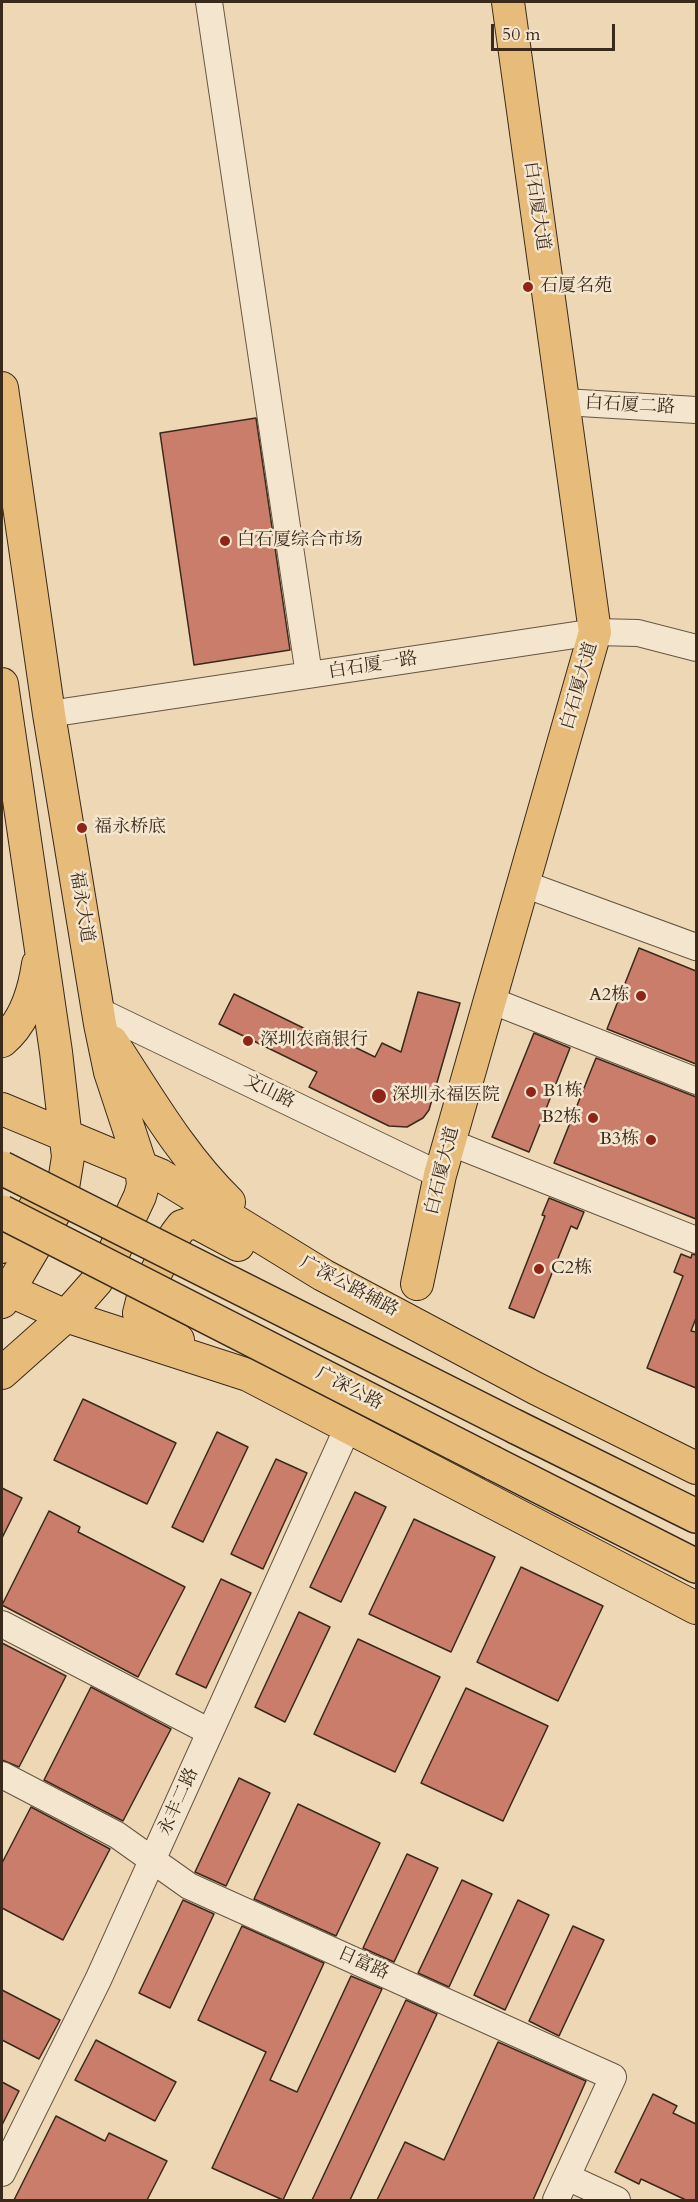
<!DOCTYPE html>
<html>
<head>
<meta charset="utf-8">
<style>
  body { margin:0 }
  #map { position:relative; width:698px; height:2202px; overflow:hidden; background:#eed7b5; font-family:Cardo,serif }
  canvas { display:block }
  .frame { position:absolute; inset:0; border:3px solid #3a2a1c; pointer-events:none }
  .scale { position:absolute; left:491px; top:24px; width:124px; height:27px; box-sizing:border-box; border:3px solid #3a2a1c; border-top:0; padding-left:8px; font-size:18px; line-height:21px; white-space:nowrap; color:#3a2a1c; -webkit-text-stroke:4px #f4e5cf; paint-order:stroke }
</style>
</head>
<body>
<div id="map">
<canvas width="698" height="2202"></canvas>
<div class="frame"></div>
<div class="scale">50 m</div>
</div>
<script>
const g = document.querySelector('canvas').getContext('2d');
g.lineJoin = 'round';
function fill(path, color) {
  g.fillStyle = color;
  g.fill(path, 'evenodd');
}
function strokePath(path, color, width, dash) {
  g.strokeStyle = color;
  g.lineWidth = width;
  g.lineCap = dash ? 'butt' : 'round';
  g.setLineDash(dash || []);
  g.stroke(path);
}
function label(font, color, halo, rows, align = 'center') {
  g.font = font + ' Cardo,"Noto Serif SC",serif';
  g.lineWidth = 5;
  g.setLineDash([]);
  g.textBaseline = 'middle';
  g.strokeStyle = halo;
  g.fillStyle = color;
  for (const [text, x, y, turn = 0] of rows) {
    g.save();
    g.translate(x, y);
    g.rotate((+turn || 0) * Math.PI / 180);
    g.textAlign = isNaN(turn) ? turn : align;
    if (halo) g.strokeText(text, 0, 0);
    g.fillText(text, 0, 0);
    g.restore();
  }
}
const building = new Path2D(`
  M256 418 290 650 194 665 160 433Z
  M639 948 696 971V1064L607 1029Z
  M418 992 460 1003 429 1110 423 1118 407 1127 389 1126 309 1087 317 1072 219 1024 234 994 332 1042 334 1037 375 1057 382 1043 401 1052Z
  M534 1033 570 1048 529 1152 492 1137Z
  M596 1058 696 1097V1219L554 1163Z
  M549 1198 584 1212 577 1229 571 1226 534 1318 509 1308 545 1216 542 1215Z
  M681 1254 691 1258 692 1254 696 1255V1318L691 1331 696 1332V1388L647 1368 683 1276 674 1272Z
  M83 1399 176 1443 147 1504 54 1460Z
  M217 1432 248 1447 203 1542 172 1527Z
  M276 1459 307 1473 263 1569 231 1554Z
  M2 1488 22 1498 2 1538Z
  M355 1492 386 1507 341 1602 310 1587Z
  M49 1511 80 1527 78 1532 185 1587 138 1677 2 1605Z
  M414 1519 495 1557 451 1652 369 1614Z
  M521 1567 603 1606 558 1701 477 1662Z
  M221 1579 251 1593 206 1688 176 1674Z
  M299 1612 330 1627 285 1722 255 1707Z
  M358 1639 440 1677 395 1772 314 1734Z
  M2 1643 66 1676 19 1767 2 1760Z
  M91 1687 171 1729 123 1821 44 1780Z
  M466 1688 548 1726 503 1821 421 1783Z
  M239 1778 270 1793 226 1886 195 1872Z
  M298 1804 380 1843 336 1936 254 1899Z
  M31 1807 110 1849 63 1940 2 1908V1863Z
  M407 1854 438 1868 394 1962 363 1948Z
  M462 1880 492 1894 449 1987 418 1973Z
  M183 1900 214 1914 170 2008 139 1993Z
  M518 1900 549 1915 505 2010 474 1995Z
  M242 1926 324 1963 270 2080 297 2092 351 1976 382 1989 283 2200 212 2168 266 2052 198 2020Z
  M573 1926 604 1940 559 2036 529 2021Z
  M2 1990 60 2020 39 2059 2 2040Z
  M406 2000 437 2014 350 2200H312Z
  M96 2040 176 2082 155 2121 75 2080Z
  M498 2042 586 2081 533 2200H377L405 2142 444 2160Z
  M2 2082 19 2091 2 2125Z
  M653 2094 677 2106 673 2113 696 2124V2200H686L641 2179 639 2184 615 2172Z
  M56 2116 105 2141 109 2133 167 2161 147 2200H14Z`);
fill(building, '#c97d6a');
strokePath(building, '#3a2a1c', 1.5);
const minor = new Path2D(`
  M209 2 309 675
  M564 402 696 410
  M49 714 595 632 638 633 696 648
  M524 884 696 947
  M490 1000 696 1081
  M97 1010 440 1175
  M449 1142 696 1240
  M2 1624 210 1732
  M2 1775 117 1835 189 1886 613 2077 556 2200
  M2 2173 98 1980 348 1427
  M567 2177 617 2200`);
const major = new Path2D(`
  M2 388 49 714 100 1024 110 1072 141 1166 143 1185 140 1196 111 1258 96 1282 66 1316 2 1373
  M2 684 56 1052 68 1157 62 1194 55 1212 2 1302
  M2 1041C24 1023 34 991 38 964
  M112 1042C149 1098 181 1155 229 1202
  M2 1109 160 1175 323 1275 535 1388 696 1468
  M2 1247 21 1229 38 1202
  M417 1284 440 1175 595 632 508 2
  M2 1287 66 1316 248 1375 696 1608
  M178 1340 149 1325 139 1313 143 1297 176 1234 182 1226 195 1222 238 1245`);
const highway = new Path2D(`
  M516 1427 696 1516
  M493 1463 696 1566`);
strokePath(minor, '#675542', 28);
strokePath(major, '#3a2a1c', 34);
strokePath(highway, '#3a2a1c', 36);
strokePath(minor, '#f4e5cf', 26);
strokePath(major, '#e7bc7a', 32);
strokePath(highway, '#e7bc7a', 33);
const highwayBridge = new Path2D(`
  M2 1168 516 1427
  M2 1212 493 1463`);
strokePath(highwayBridge, '#3a2a1c', 36, []);
strokePath(highwayBridge, '#e7bc7a', 33);
for (const [x, y, r, color] of [
  [528,287,6,"#8f2418"],
  [225,541,6,"#8f2418"],
  [82,828,6,"#8f2418"],
  [641,996,6,"#8f2418"],
  [248,1041,6,"#8f2418"],
  [531,1092,6,"#8f2418"],
  [379,1096,8,"#8f2418"],
  [593,1118,6,"#8f2418"],
  [651,1140,6,"#8f2418"],
  [539,1269,6,"#8f2418"]
]) {
  const dot = new Path2D();
  dot.arc(x, y, r, 0, 2 * Math.PI);
  g.fillStyle = color;
  g.fill(dot);
  strokePath(dot, '#f4e5cf', 2);
}
label('18px', '#3a2a1c', '#f4e5cf', [
  ["白石厦大道",536,206,82],
  ["白石厦二路",630,406,3],
  ["白石厦一路",373,666,-9],
  ["白石厦大道",580,686,-74],
  ["福永大道",81,907,81],
  ["文山路",269,1092,26],
  ["白石厦大道",443,1171,-76],
  ["广深公路辅路",349,1287,28],
  ["广深公路",349,1389,27],
  ["永丰二路",179,1802,-66],
  ["日富路",363,1964,24]
]);
label('18px', '#3a2a1c', '#f4e5cf', [
  ["石厦名苑",540,287],
  ["白石厦综合市场",237,541],
  ["福永桥底",94,828],
  ["A2栋",629,996,"right"],
  ["深圳农商银行",260,1041],
  ["B1栋",543,1092],
  ["深圳永福医院",392,1096],
  ["B2栋",581,1118,"right"],
  ["B3栋",639,1140,"right"],
  ["C2栋",551,1269]
], 'left');
</script>
</body>
</html>
